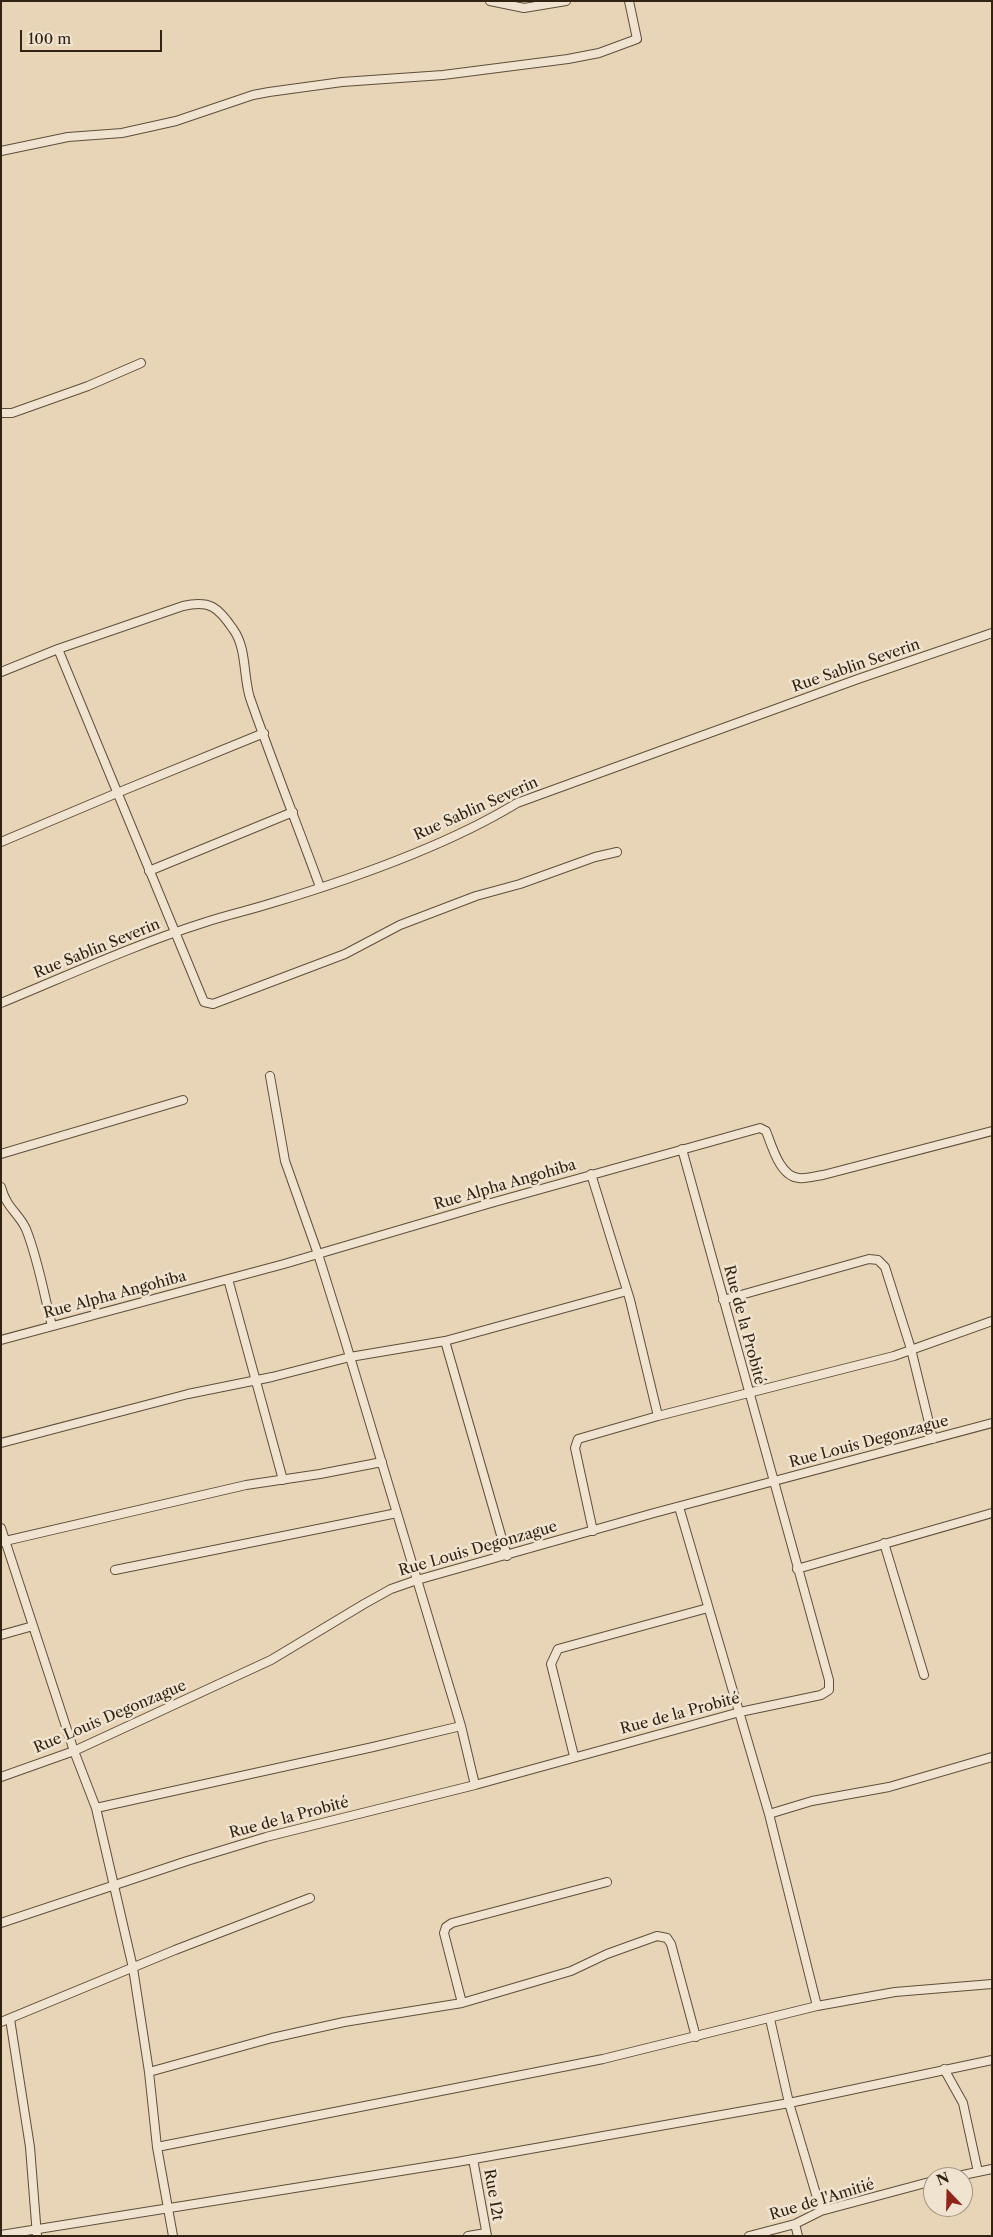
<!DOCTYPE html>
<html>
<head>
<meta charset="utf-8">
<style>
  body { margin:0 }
  #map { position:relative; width:993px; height:2237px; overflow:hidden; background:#e8d4b6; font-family:"Libre Caslon Text",serif }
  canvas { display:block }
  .frame { position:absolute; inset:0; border:2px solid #302311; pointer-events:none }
  .north { position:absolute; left:923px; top:2167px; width:50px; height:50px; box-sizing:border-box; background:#f0e3d0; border:1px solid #a39684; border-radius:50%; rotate:339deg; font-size:14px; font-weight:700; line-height:20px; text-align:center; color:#302311 }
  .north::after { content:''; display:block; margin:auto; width:18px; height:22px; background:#8f2418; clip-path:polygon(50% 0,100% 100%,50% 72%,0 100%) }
  .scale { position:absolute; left:20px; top:30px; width:142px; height:22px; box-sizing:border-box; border:2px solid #302311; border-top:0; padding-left:6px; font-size:15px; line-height:18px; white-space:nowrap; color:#302311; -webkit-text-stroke:4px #f0e3d0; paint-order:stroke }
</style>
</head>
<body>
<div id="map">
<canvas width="993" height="2237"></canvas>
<div class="frame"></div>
<div class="north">N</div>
<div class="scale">100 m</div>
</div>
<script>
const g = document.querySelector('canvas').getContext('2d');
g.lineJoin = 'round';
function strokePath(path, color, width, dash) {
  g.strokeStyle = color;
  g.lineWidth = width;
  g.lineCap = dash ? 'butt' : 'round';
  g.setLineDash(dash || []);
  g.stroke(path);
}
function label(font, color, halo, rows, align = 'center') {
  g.font = font + ' "Libre Caslon Text",serif';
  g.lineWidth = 5;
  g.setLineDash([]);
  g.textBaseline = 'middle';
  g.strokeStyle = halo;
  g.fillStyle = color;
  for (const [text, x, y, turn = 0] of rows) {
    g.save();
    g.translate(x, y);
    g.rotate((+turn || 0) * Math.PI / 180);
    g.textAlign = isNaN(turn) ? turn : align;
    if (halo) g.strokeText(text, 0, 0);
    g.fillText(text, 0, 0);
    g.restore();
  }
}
const minor = new Path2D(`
  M490 1 524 8 566 1
  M1 151 68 137 122 133 176 121 253 95 269 92 342 82 443 75 568 59 599 53 637 39 629 1
  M1 413H12L88 386 141 363
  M58 649 204 1002 213 1004 345 954 400 925 476 896 520 884 595 857 617 852
  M1 672 58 649 183 606C210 600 218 607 233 629 247 648 243 676 250 698 272 761 297 824 320 887
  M1 842 117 793 264 733
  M149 871 293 812
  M1 1003C69 975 136 944 206 922 227 915 250 910 272 903 352 879 445 847 517 803L858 679 992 633
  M270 1076 285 1161 318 1254 344 1337 461 1726
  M1 1154 183 1100
  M591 1174 630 1300 658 1416
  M1 1187C7 1209 18 1212 26 1229 38 1259 44 1294 52 1326
  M228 1279 283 1480
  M723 1300 869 1259 878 1260 885 1267 911 1349 933 1439
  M1 1340 284 1264 491 1203 760 1128 766 1131C772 1146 780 1177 799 1178 807 1179 815 1176 823 1175L992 1131
  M445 1341 507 1556
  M1 1443 188 1394 272 1377 350 1357 445 1341 627 1291
  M679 1507 769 1814 817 2006
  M1 1528 74 1751 96 1808 133 1968 149 2072 157 2147 173 2236
  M593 1531 575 1448 578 1439 658 1416 894 1356 992 1321
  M1 1542 246 1485 320 1474 382 1462
  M884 1543 924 1675
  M797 1569 992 1513
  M115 1570 397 1513
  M1 1635 33 1626
  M574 1756 551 1664 558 1649 708 1608
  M1 1777 74 1751 271 1660 364 1604 391 1589 417 1580 654 1513 992 1423
  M96 1808 373 1747 461 1726 475 1785
  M769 1814 812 1801 889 1787 992 1757
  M1 1923 187 1861 266 1837 475 1785 740 1712 821 1695 829 1690V1680L682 1149
  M462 2003 444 1933 446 1927 452 1923 607 1882
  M10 2019 30 2147 37 2236
  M770 2019 789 2103 821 2211
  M1 2022 175 1950 310 1898
  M944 2069 963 2103 978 2172
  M149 2072 272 2038 344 2022 462 2003 571 1971 607 1954 657 1936 667 1938 671 1944 696 2037
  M157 2147 603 2059 817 2006 895 1992 992 1984
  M473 2159 487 2236
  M953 2177 992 2169
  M795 2224 798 2236
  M1 2235 457 2162 789 2103 992 2060
  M468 2236 486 2233
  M749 2236 795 2224 821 2211 933 2181`);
strokePath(minor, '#5e4f3a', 10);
strokePath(minor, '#f0e3d0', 8);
label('15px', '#302311', '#f0e3d0', [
  ["Rue Sablin Severin",856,666,-19],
  ["Rue Sablin Severin",476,809,-24],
  ["Rue Sablin Severin",97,949,-22],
  ["Rue Alpha Angohiba",505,1185,-16],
  ["Rue Alpha Angohiba",115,1295,-15],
  ["Rue de la Probité",744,1325,75],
  ["Rue Louis Degonzague",869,1442,-15],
  ["Rue Louis Degonzague",478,1549,-16],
  ["Rue de la Probité",680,1714,-15],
  ["Rue Louis Degonzague",110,1717,-23],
  ["Rue de la Probité",289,1818,-15],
  ["Rue I2t",493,2195,80],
  ["Rue de l'Amitié",822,2200,-17]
]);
</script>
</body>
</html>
